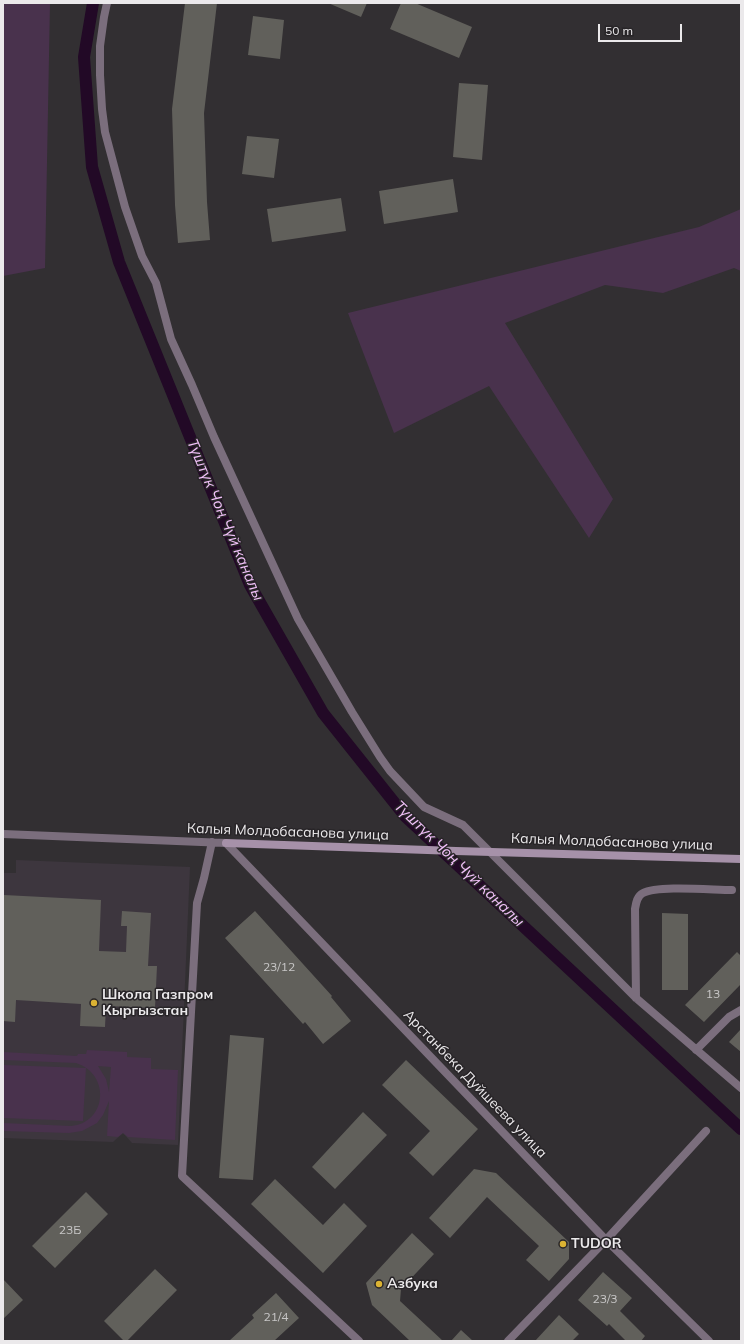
<!DOCTYPE html>
<html>
<head>
<meta charset="utf-8">
<style>
  body { margin:0 }
  #map { position:relative; width:744px; height:1344px; overflow:hidden; background:#322f32; font-family:Mulish,sans-serif }
  canvas { display:block }
  .frame { position:absolute; inset:0; border:4px solid #ebe9eb; pointer-events:none }
  .scale { position:absolute; left:598px; top:24px; width:84px; height:18px; box-sizing:border-box; border:2px solid #ebe9eb; border-top:0; padding-left:5px; font-size:12px; line-height:14px; white-space:nowrap; color:#ebe9eb; -webkit-text-stroke:3px #282528; paint-order:stroke }
</style>
</head>
<body>
<div id="map">
<canvas width="744" height="1344"></canvas>
<div class="frame"></div>
<div class="scale">50 m</div>
</div>
<script>
const g = document.querySelector('canvas').getContext('2d');
g.lineJoin = 'round';
function fill(path, color) {
  g.fillStyle = color;
  g.fill(path, 'evenodd');
}
function strokePath(path, color, width, dash) {
  g.strokeStyle = color;
  g.lineWidth = width;
  g.lineCap = dash ? 'butt' : 'round';
  g.setLineDash(dash || []);
  g.stroke(path);
}
function label(font, color, halo, rows, align = 'center') {
  g.font = font + ' Mulish,sans-serif';
  g.lineWidth = 3;
  g.setLineDash([]);
  g.textBaseline = 'middle';
  g.strokeStyle = halo;
  g.fillStyle = color;
  for (const [text, x, y, turn = 0] of rows) {
    g.save();
    g.translate(x, y);
    g.rotate((+turn || 0) * Math.PI / 180);
    g.textAlign = isNaN(turn) ? turn : align;
    if (halo) g.strokeText(text, 0, 0);
    g.fillText(text, 0, 0);
    g.restore();
  }
}
fill(new Path2D(`
  M16 860 190 867 178 1145 132 1143 123 1133 113 1142 3 1138V873H16Z`), '#3d363e');
fill(new Path2D(`
  M3 3H50L45 268 3 276Z
  M741 209V271L734 268 663 293 605 285 505 323 613 499 589 538 489 386 394 433 348 313 699 227Z
  M87 1050 127 1052V1057L151 1058V1069L178 1070 175 1140 128 1137 123 1133 118 1137 107 1136 109 1101 103 1115 97 1123 82 1131 69 1133 3 1131V1123L71 1126C107 1123 111 1074 76 1063L3 1060V1052L77 1056 78 1054H86ZM98 1066 111 1067 109 1092 106 1079Z
  M4 1065 86 1068 83 1121 3 1118Z`), '#49324d');
strokePath(new Path2D(`
  M93 3 84 57 92 167 119 262 250 585 323 713 405 816 741 1129`), '#220926', 12);
fill(new Path2D(`
  M185 3H217L204 113 207 202 210 240 178 243 175 205 172 109Z
  M328 3H367L361 17Z
  M401 3H415L472 27 459 58 390 29Z
  M253 16 284 20 280 59 248 55Z
  M459 83 488 85 482 160 453 157Z
  M247 136 279 139 274 178 242 174Z
  M453 179 458 212 384 224 379 191Z
  M341 198 346 231 272 242 267 209Z
  M4 895 101 900 99 951 126 952 127 926H121L122 911 151 913 148 966H157L155 1008 106 1006 105 1027 80 1026 81 1004 16 1000 15 1022 3 1021Z
  M255 911 332 996 331 997 351 1021 323 1044 305 1022 303 1024 225 938Z
  M662 913 688 914V990H662Z
  M737 952 741 956V984L704 1022 685 1005Z
  M741 1029V1052L729 1042Z
  M230 1035 264 1038 253 1180 219 1178Z
  M406 1060 478 1129 433 1176 409 1153 430 1131 382 1085Z
  M363 1112 387 1135 335 1189 312 1167Z
  M474 1169 496 1173 569 1242V1259L549 1281 526 1260 539 1246 487 1197 450 1238 429 1218Z
  M275 1179 323 1225 344 1203 367 1226 323 1273 251 1204Z
  M86 1192 108 1214 55 1268 32 1246Z
  M412 1233 434 1254 401 1289 400 1301 443 1341H410L372 1305 366 1283Z
  M155 1269 177 1290 127 1341H124L104 1321Z
  M603 1272 632 1298 620 1311 645 1336 641 1341H626L609 1324 607 1326 578 1300Z
  M3 1279 23 1300 3 1319Z
  M276 1293 299 1318 274 1341H229L254 1318 252 1315Z
  M559 1315 579 1334 572 1341H535Z
  M461 1330 473 1341H451Z`), '#61605b');
strokePath(new Path2D(`
  M107 3 104 17 100 46V75L102 109 105 132 125 207 142 256 156 283 171 339 192 385 214 437 298 619 352 712 380 757 390 771 424 807 463 825 636 998 741 1088
  M3 834 226 843 606 1240 709 1341
  M212 842 204 878 197 903 182 1176 359 1341
  M636 998 635 909C636 903 637 896 643 893 658 885 713 890 732 890
  M696 1050 729 1017 741 1010
  M508 1341 606 1240 706 1131`), '#7b6e7d', 8);
strokePath(new Path2D(`
  M226 843 456 851 741 859`), '#a691a9', 8);
for (const [x, y, r, color] of [
  [94,1003,4,"#dbb333"],
  [563,1244,4,"#dbb333"],
  [379,1284,4,"#dbb333"]
]) {
  const dot = new Path2D();
  dot.arc(x, y, r, 0, 2 * Math.PI);
  g.fillStyle = color;
  g.fill(dot);
  strokePath(dot, '#282528', 1.5);
}
label('12px', '#c8c7c7', null, [
  ["23/12",279,967],
  ["13",713,994],
  ["23Б",70,1230],
  ["23/3",605,1299],
  ["21/4",276,1317]
]);
label('14px', '#ebe9eb', '#282528', [
  ["Калыя Молдобасанова улица",288,832,2],
  ["Калыя Молдобасанова улица",612,842,2],
  ["Арстанбека Дуйшеева улица",475,1084,46]
]);
label('bold 14px', '#ebe9eb', '#282528', [
  ["Школа Газпром",102,995],
  ["Кыргызстан",102,1011],
  ["TUDOR",571,1244],
  ["Азбука",387,1284]
], 'left');
label('italic 15px', '#f3c2fb', '#282528', [
  ["Түштүк Чоң Чүй каналы",225,520,67],
  ["Түштүк Чоң Чүй каналы",459,864,44]
]);
</script>
</body>
</html>
